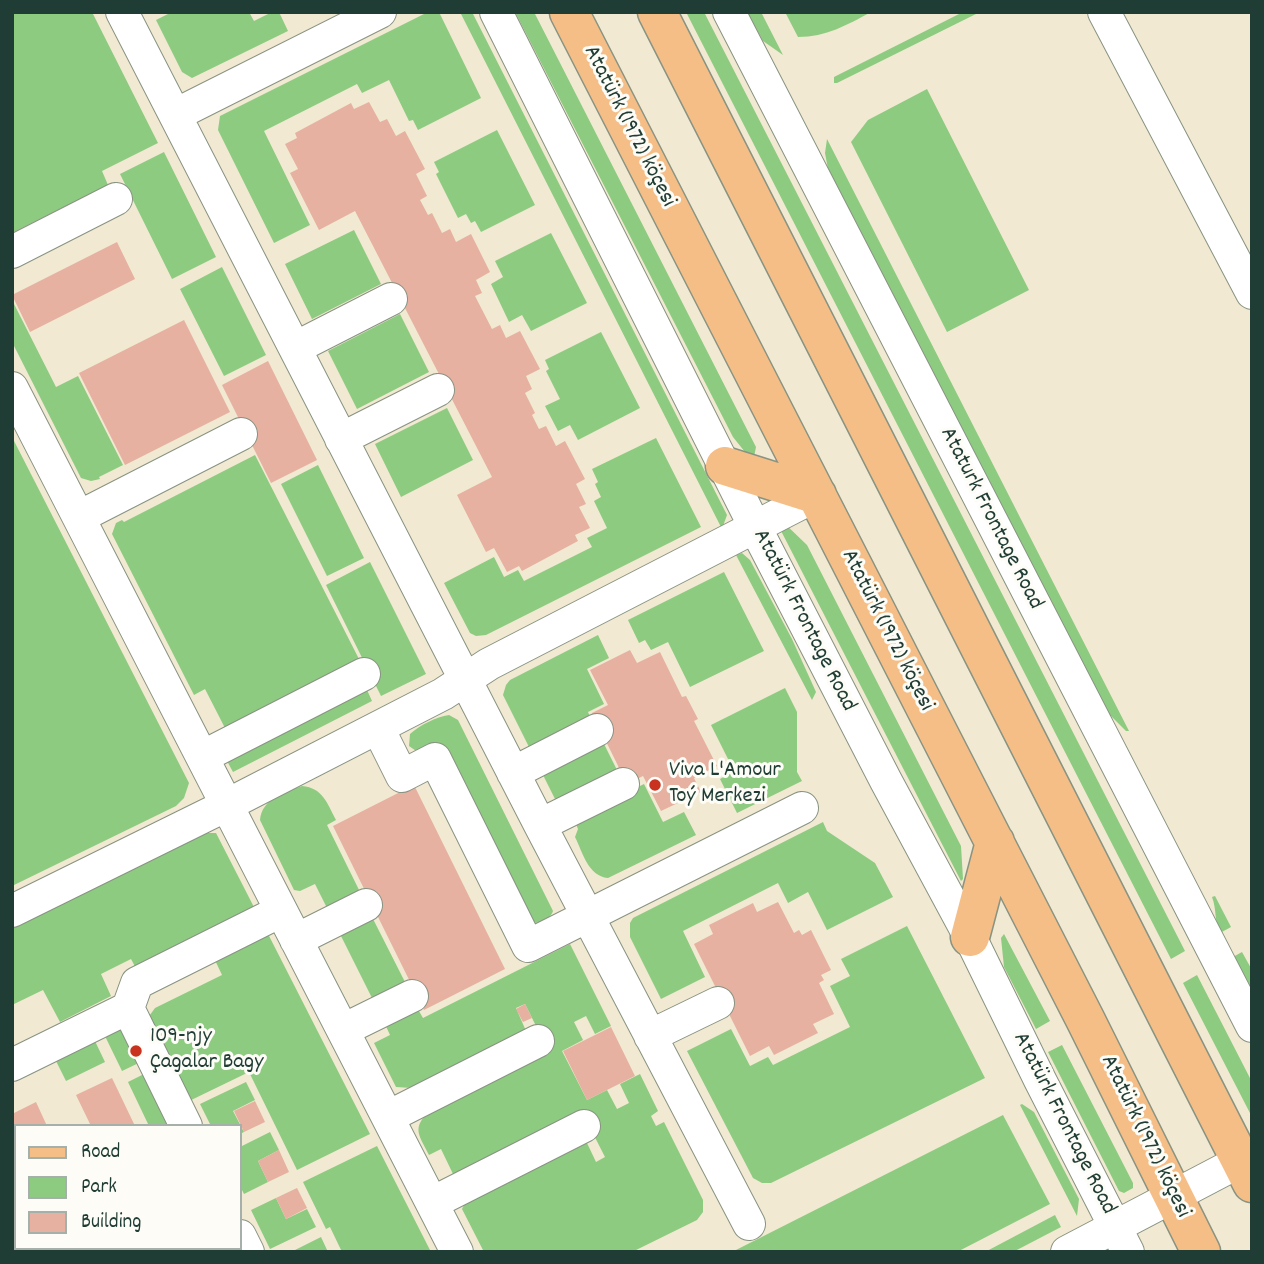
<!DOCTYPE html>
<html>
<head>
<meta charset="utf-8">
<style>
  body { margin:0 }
  #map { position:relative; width:1264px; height:1264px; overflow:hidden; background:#f1e9d1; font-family:Dekko,sans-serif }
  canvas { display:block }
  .frame { position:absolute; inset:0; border:14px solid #1f3d34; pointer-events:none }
  .legend { position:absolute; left:14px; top:1124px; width:228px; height:126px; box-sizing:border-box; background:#fdfcf7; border:2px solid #a4b0a9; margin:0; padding:9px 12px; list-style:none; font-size:21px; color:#1f3d34 }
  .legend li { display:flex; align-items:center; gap:14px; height:35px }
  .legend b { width:35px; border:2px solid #a4b0a9 }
</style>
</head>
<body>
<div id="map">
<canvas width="1264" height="1264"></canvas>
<div class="frame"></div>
<ul class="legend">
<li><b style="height:9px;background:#f6be87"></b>Road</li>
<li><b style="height:19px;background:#8dcb81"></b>Park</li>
<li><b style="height:19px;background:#e6b1a0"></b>Building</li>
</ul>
</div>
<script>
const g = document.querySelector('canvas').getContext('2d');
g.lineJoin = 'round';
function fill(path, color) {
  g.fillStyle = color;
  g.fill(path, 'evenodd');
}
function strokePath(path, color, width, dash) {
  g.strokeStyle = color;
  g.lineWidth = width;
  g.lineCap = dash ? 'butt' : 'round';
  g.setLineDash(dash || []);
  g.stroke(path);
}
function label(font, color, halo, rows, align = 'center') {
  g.font = font + ' Dekko,sans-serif';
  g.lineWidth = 6;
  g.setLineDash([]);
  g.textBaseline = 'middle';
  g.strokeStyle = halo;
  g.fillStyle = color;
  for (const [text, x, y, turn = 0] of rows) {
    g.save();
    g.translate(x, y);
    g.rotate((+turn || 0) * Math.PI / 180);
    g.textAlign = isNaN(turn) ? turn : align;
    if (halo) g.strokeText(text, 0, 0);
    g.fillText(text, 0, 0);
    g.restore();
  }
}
fill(new Path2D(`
  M12 12H92L158 143 102 171 108 185 12 233Z
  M172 12H249L254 21 272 12H279L288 31 192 78 182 72 156 20Z
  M428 12H439L481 98 418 130 413 120 409 121 389 80 362 93 357 84 264 131 310 225 274 243 218 130 220 116Z
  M460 12H472L727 515 723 526 721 527Z
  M515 12H534L756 447 754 457 745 452 733 437Z
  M686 12H704L1185 951 1171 959Z
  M747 12H761L783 55 763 41Z
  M785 12H871C847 25 826 37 798 37Z
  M963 12H980L837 83H834V77Z
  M927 89 1029 290 947 332 851 142 868 120Z
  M497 130 535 205 481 232 475 221 471 223 466 214 458 218 436 174 439 172 434 162Z
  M827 139 1129 731H1126L1109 714 828 169 825 153Z
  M164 152 216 257 172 279 120 174Z
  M354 230 381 284 312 319 285 264Z
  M551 233 587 303 531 331 522 315 509 322 491 284 503 277 495 261Z
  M222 267 266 355 224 376 180 289Z
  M12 300 56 387 78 376 123 465 99 477 100 479 91 481 81 478 12 342Z
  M400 314 429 372 357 409 328 351Z
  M601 332 640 408 578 440 570 425 558 431 545 406 560 399 546 371 549 369 545 360Z
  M447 408 473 460 401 497 375 444Z
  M12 437 189 783 184 798 176 806 12 886Z
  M656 438 701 527 486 635 476 636 470 633 444 583 494 557 504 577 518 570 524 581 592 547 587 538 607 528 594 501 601 497 595 484 598 482 592 469Z
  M255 455 360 661 226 730 205 689 194 695 112 534 116 523 122 520 124 522Z
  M318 465 364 558 327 576 281 484Z
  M782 521 807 545 961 846 963 879 961 881 778 525Z
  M742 553 750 560 792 639 816 692 812 700 736 555Z
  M370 562 426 674 381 696 326 585Z
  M724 572 764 651 690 687 668 642 651 650 645 640 639 643 628 620Z
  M598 635 609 658 587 669 604 704 588 712 591 719 530 749 503 695 506 685 510 680Z
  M785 688 797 712V772L802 781 737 813 720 779 734 771 711 725Z
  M367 690 372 701 233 772 227 761Z
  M449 715 458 720 553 911C551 918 540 924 531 923L419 753 409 746 410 734C420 725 436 717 449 715Z
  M603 742 619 774 558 805 542 773Z
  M644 784 663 822 684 812 696 835 608 878C588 876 583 853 575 837L578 829 574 819Z
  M302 786C323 788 327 803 336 820L327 825 361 894 328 910 315 884 300 891 294 890 260 820C262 799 284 792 302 786Z
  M823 822 827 831 875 863 893 897 827 930 808 892 788 903 778 883 683 931 705 977 661 999 630 937V923L633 918Z
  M207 833H216L257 913 138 972 131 959 101 974 111 996 60 1022 43 990 12 1005V928Z
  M1215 896 1231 927 1220 933C1214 921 1217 910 1212 897Z
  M371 915 407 986 374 1002 339 932Z
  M907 926 985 1078 771 1183H762L753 1178 687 1051 731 1029 750 1066 768 1057 773 1065 850 1027 830 986 850 976 841 959Z
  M266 930 370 1134 297 1170 249 1072 183 1104 147 1019 155 1008 222 975 213 956Z
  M1004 934 1050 1021 1036 1029 1004 967 1001 938Z
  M570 944 611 1026 595 1034 586 1016 574 1022 583 1040 562 1051 587 1100 607 1090 617 1109 629 1103 620 1084 640 1074 658 1111 651 1116 656 1126 664 1122 703 1200V1212L697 1220 632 1252H484L462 1209 464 1205 587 1143 596 1162 605 1157 581 1110 453 1174 441 1149 429 1155C421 1138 411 1129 427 1114L549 1052 525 1004 516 1008 526 1031 412 1088 396 1087 374 1043 390 1035 384 1022 416 1006 423 1018Z
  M1242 952 1252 970V994L1233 957Z
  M1197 975 1252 1082V1117L1183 983Z
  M111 1028 131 1032 145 1060 122 1071 103 1032Z
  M93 1037 105 1062 66 1081 54 1057Z
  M1062 1045 1133 1183V1188L1124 1193 1119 1191 1048 1052Z
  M150 1071 177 1126H149L128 1082Z
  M246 1082 255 1100 233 1111 244 1132 240 1134V1126H211L200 1104Z
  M1022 1104 1034 1112 1079 1199 1077 1216 1020 1105Z
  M1003 1115 1050 1204 957 1252H732Z
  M270 1132 279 1150 258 1161 268 1182 244 1194 240 1186V1147Z
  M377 1146 431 1252H342L330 1227 326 1229 303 1182Z
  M276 1198 286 1219 307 1209 316 1227 270 1249 251 1210Z
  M1055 1215 1061 1227 1013 1252H985Z
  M321 1237 328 1252H291Z`), '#8dcb81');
fill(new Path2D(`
  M369 102 380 122 387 119 396 136 405 131 425 169 416 174 427 196 420 200 428 215 432 213 442 233 450 229 456 242 471 234 490 272 476 280 482 293 475 296 492 329 500 325 506 338 520 331 540 369 526 376 532 389 525 393 535 413 532 415 539 429 546 426 556 446 565 441 585 479 576 484 586 504 579 507 590 528 575 535 578 541 522 571 519 566 507 572 494 548 486 552 457 495 492 477 355 211 319 230 290 173 298 169 285 144 297 138 295 133 351 103 354 109Z
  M117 242 135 279 30 332 12 295Z
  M184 320 230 412 125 465 79 373Z
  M268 361 317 460 271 483 222 385Z
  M630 650 637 663 660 652 682 697 686 696 698 719 694 721 717 766 694 778 701 792 661 811 643 776 627 784 592 713 608 705 590 670Z
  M414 785 505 969 424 1010 333 826Z
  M778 902 794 933 799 930 802 935 811 930 831 970 821 975 824 980 819 983 834 1014 813 1024 818 1033 774 1055 769 1046 750 1056 694 944 713 934 709 925 753 903 757 912Z
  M525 1004 532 1018 523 1022 516 1009Z
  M611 1027 635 1076 587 1100 563 1051Z
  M112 1078 135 1126H91L76 1095Z
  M255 1101 265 1122 244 1132 234 1111Z
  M36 1102 47 1126H16V1248H31L24 1252H15L12 1246V1114Z
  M279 1150 289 1172 268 1182 258 1161Z
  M297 1188 307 1208 286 1219 276 1198Z
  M40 1248H120L122 1252H42Z
  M131 1248H209L211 1252H123Z`), '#e6b1a0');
const minor = new Path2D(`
  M122 12 540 825 749 1224
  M496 12 755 527 886 781 970 937 1040 1080 1128 1252
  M729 12 1252 1026
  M1104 12 1252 293
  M175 115 380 12
  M12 252 116 199
  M295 348 391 299
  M12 388 457 1252
  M341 439 438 390
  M79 517 241 434
  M378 728 402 776 435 759 528 946 802 808
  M202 757 364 674
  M513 773 597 730
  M540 825 623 784
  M12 911 227 805 443 694 489 664 817 495
  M296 940 366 905
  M128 1008 137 983 281 911
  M343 1030 412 996
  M650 1036 718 1003
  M12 1065 128 1008 186 1126
  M388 1117 538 1041
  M432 1203 584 1126
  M240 1236 248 1252
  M1067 1252 1252 1155`);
const major = new Path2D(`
  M569 12 1085 1019 1201 1252
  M657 12 1252 1183
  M725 466 817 495
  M970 937 995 842`);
strokePath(minor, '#889382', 34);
strokePath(major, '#889382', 41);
strokePath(minor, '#fff', 32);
strokePath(major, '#f6be87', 38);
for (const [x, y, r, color] of [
  [655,785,7,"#c8321e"],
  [136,1051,7,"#c8321e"]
]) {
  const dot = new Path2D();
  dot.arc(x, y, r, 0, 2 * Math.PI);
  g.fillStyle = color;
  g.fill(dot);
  strokePath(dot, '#fdfcf7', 2.5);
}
label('23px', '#1f3d34', '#fdfcf7', [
  ["Atatürk (1972) köçesi",628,127,63],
  ["Ataturk Frontage Road",990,519,63],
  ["Atatürk Frontage Road",803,621,63],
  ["Atatürk (1972) köçesi",886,631,63],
  ["Atatürk Frontage Road",1063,1124,63],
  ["Atatürk (1972) köçesi",1144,1137,64]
]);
label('23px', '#1f3d34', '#fdfcf7', [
  ["Viva L'Amour",669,772],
  ["Toý Merkezi",669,798],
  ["109-njy",150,1038],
  ["Çagalar Bagy",150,1064]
], 'left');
</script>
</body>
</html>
